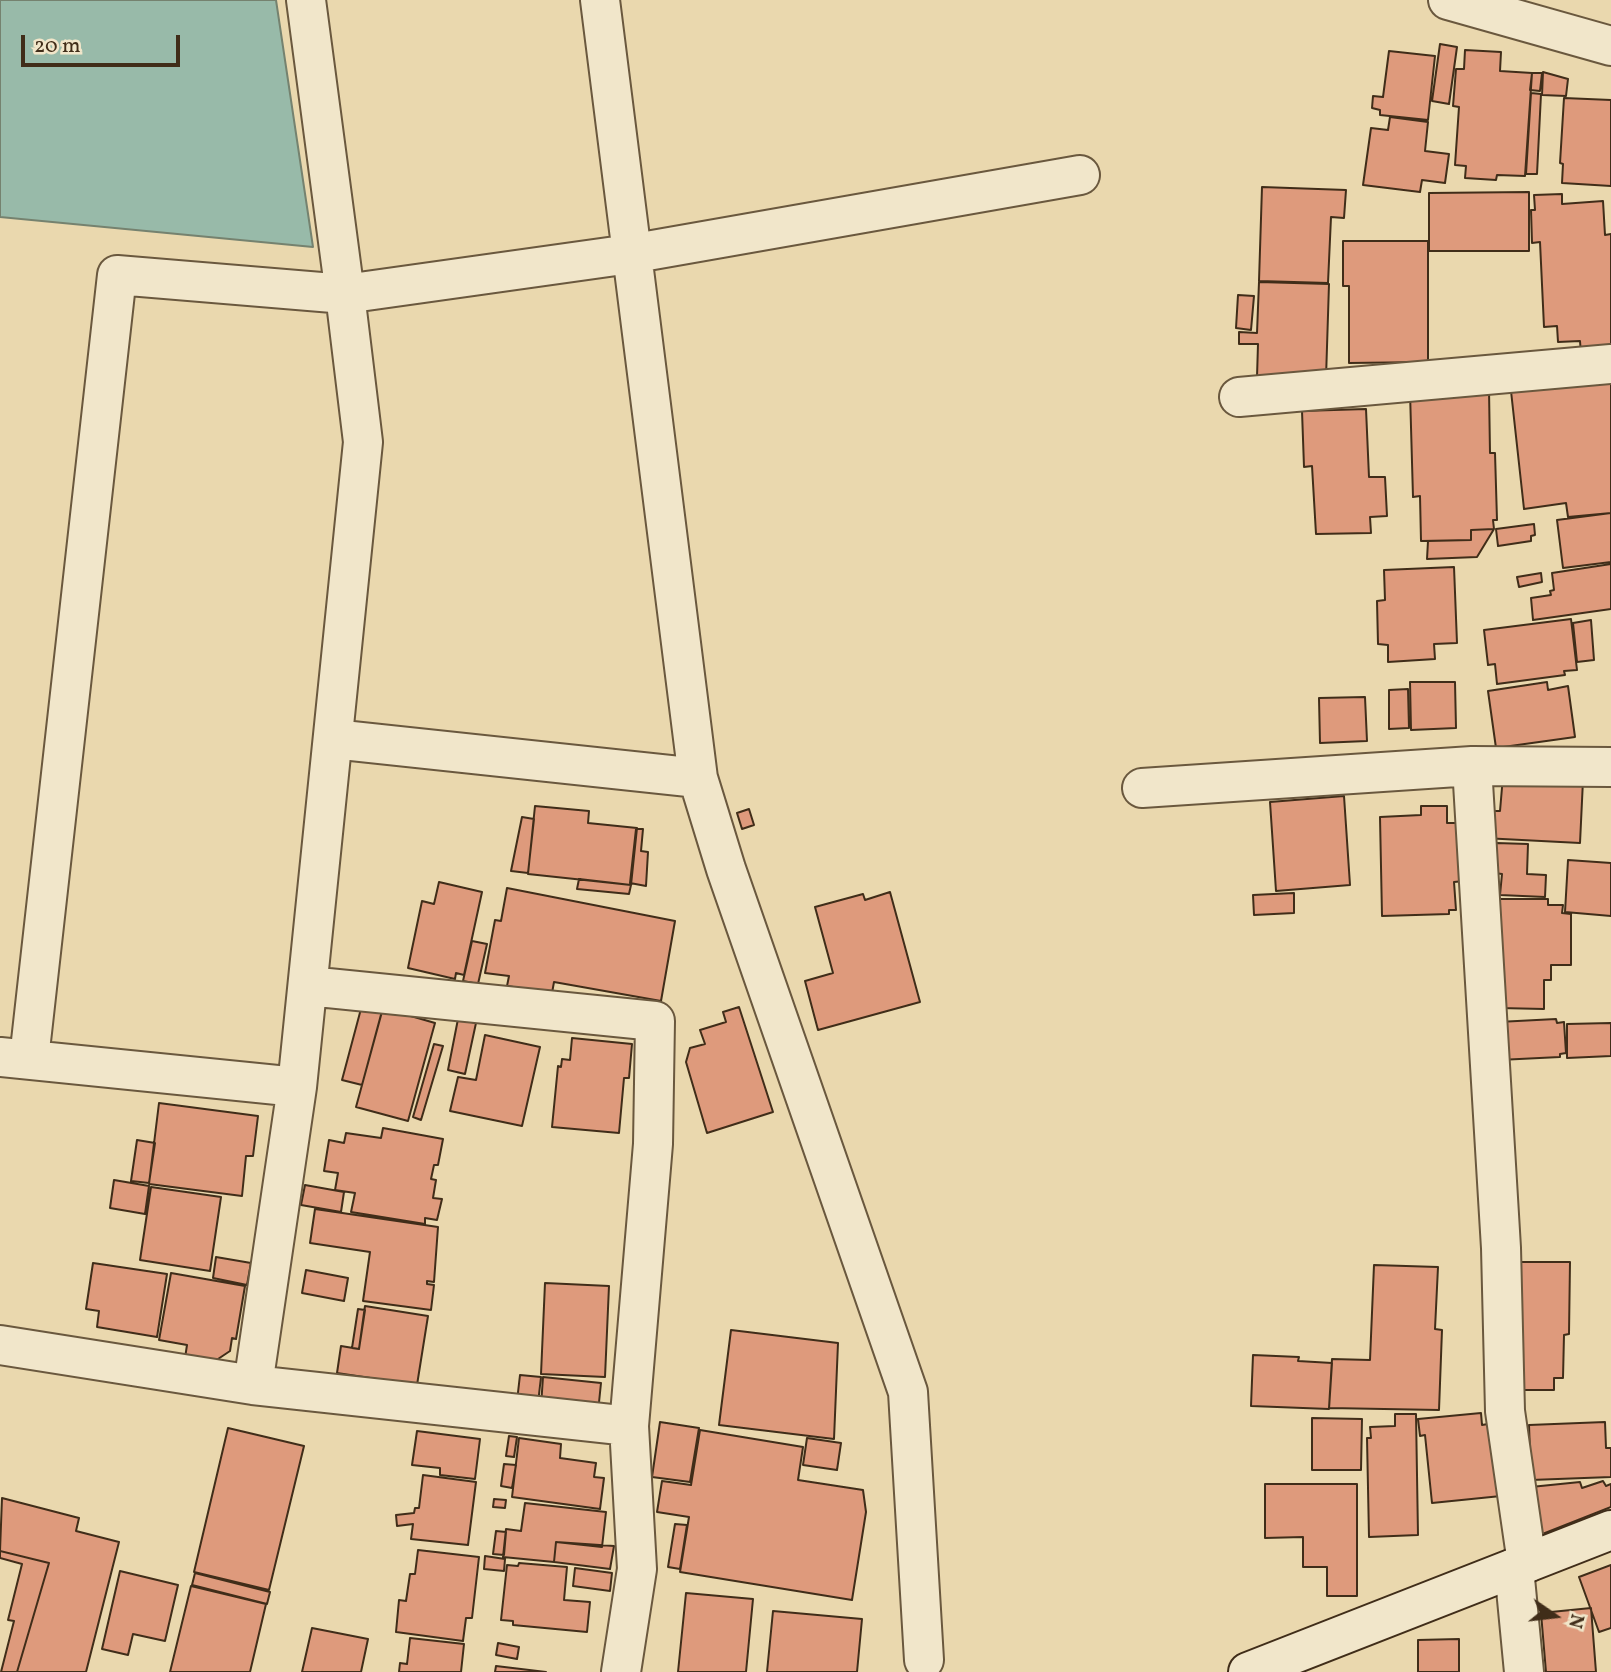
<!DOCTYPE html>
<html>
<head>
<meta charset="utf-8">
<style>
  body { margin:0 }
  #map { position:relative; width:1611px; height:1672px; overflow:hidden; background:#ead8ae; font-family:Vollkorn,serif }
  canvas { display:block }
  .north { position:absolute; left:1520px; top:1581px; width:70px; height:70px; -webkit-text-stroke:5px #f1e6ca; paint-order:stroke; rotate:104deg; font-size:19px; font-weight:700; line-height:28px; text-align:center; color:#402d19 }
  .north::after { content:''; display:block; margin:auto; width:24px; height:32px; background:#402d19; clip-path:polygon(50% 0,100% 100%,50% 72%,0 100%) }
  .scale { position:absolute; left:21px; top:35px; width:159px; height:32px; box-sizing:border-box; border:4px solid #402d19; border-top:0; padding-left:9px; font-size:21px; line-height:24px; white-space:nowrap; color:#402d19; -webkit-text-stroke:5px #f1e6ca; paint-order:stroke }
</style>
</head>
<body>
<div id="map">
<canvas width="1611" height="1672"></canvas>
<div class="north">N</div>
<div class="scale">20 m</div>
</div>
<script>
const g = document.querySelector('canvas').getContext('2d');
g.lineJoin = 'round';
function fill(path, color) {
  g.fillStyle = color;
  g.fill(path, 'evenodd');
}
function strokePath(path, color, width, dash) {
  g.strokeStyle = color;
  g.lineWidth = width;
  g.lineCap = dash ? 'butt' : 'round';
  g.setLineDash(dash || []);
  g.stroke(path);
}
const water = new Path2D(`
  M0 0H276L313 247 0 217Z`);
fill(water, '#98baa9');
strokePath(water, '#75826f', 2);
const building = new Path2D(`
  M1440 44 1457 47 1449 104 1432 101Z
  M1465 50 1501 52 1500 71 1532 73 1525 176 1497 175 1496 180 1465 178 1466 166 1455 165 1459 107 1453 106 1456 69H1464Z
  M1389 51 1435 56 1428 120 1380 115V110L1372 108 1373 96 1383 97Z
  M1543 72 1568 79 1566 96 1542 95Z
  M1532 73H1542L1540 91 1530 90Z
  M1531 93 1541 94 1537 174H1526Z
  M1564 98 1611 100V186L1562 183 1563 164 1560 163Z
  M1390 117 1428 122 1425 151 1449 154 1445 183 1422 180 1420 192 1363 185 1371 128 1388 130Z
  M1262 187 1346 190 1344 218 1331 217 1328 283 1259 281Z
  M1529 192V251H1429V193Z
  M1562 194V204L1603 201 1605 235 1611 234V352L1581 354 1580 341 1558 342 1557 326 1544 327 1540 242 1532 243 1531 210H1535L1534 195Z
  M1343 241H1428V362L1349 363V286H1343Z
  M1259 282 1329 284 1326 378 1257 377 1258 344H1239V332L1257 333Z
  M1238 295 1254 296 1251 330 1236 328Z
  M1611 380V513L1568 517 1566 503 1524 509 1511 391Z
  M1489 389 1490 453H1495L1497 520H1493L1494 529 1471 530V540L1421 541 1420 496 1413 497 1410 392Z
  M1366 409 1369 477H1385L1387 516 1370 517 1371 533 1316 534 1312 466 1304 467 1302 411Z
  M1611 513V562L1563 568 1557 520Z
  M1534 524 1535 535 1531 536V541L1498 546 1496 529Z
  M1494 529 1477 557 1427 559 1428 541 1471 540V530Z
  M1611 564V609L1533 620 1531 598 1551 595 1550 591 1554 590 1552 573Z
  M1454 567 1457 643 1434 644 1435 659 1388 662V645L1378 644 1377 601 1385 600 1384 570Z
  M1541 573 1542 582 1519 587 1517 577Z
  M1571 619 1577 670 1564 671 1565 675 1497 684 1495 664 1488 665 1484 630Z
  M1591 620 1594 660 1577 662 1573 623Z
  M1410 682H1455L1456 728 1411 730Z
  M1547 682 1548 690 1568 686 1575 737 1496 748 1488 691Z
  M1408 689 1409 728 1389 729V690Z
  M1365 697 1367 741 1320 743 1319 698Z
  M1503 776 1583 780 1580 843 1483 838 1484 811H1500Z
  M1344 796 1350 885 1276 891 1270 802Z
  M535 806 589 811 588 823 637 828 631 885 528 874Z
  M1421 806H1447V823H1463L1464 881 1454 882 1456 910H1449V914L1382 916 1380 817 1421 815Z
  M749 809 754 825 742 829 737 813Z
  M522 817 534 819 528 873 511 871Z
  M636 829H643L641 851 648 852 646 886 630 883Z
  M1496 843 1528 844 1527 874 1546 875 1545 897 1500 895 1502 874 1494 873Z
  M1568 860 1611 863V916L1565 912Z
  M579 879 631 885 629 894 577 889Z
  M439 882 482 892 464 975 456 973 455 979 408 968 422 901 434 904Z
  M507 888 675 921 661 1001 554 982 552 993 507 986 509 976 485 973 495 920 501 921Z
  M890 892 920 1002 818 1030 805 981 833 973 815 907 863 894 865 900Z
  M1294 893V913L1254 915 1253 895Z
  M1500 899H1548V905H1563L1562 913 1571 914V965H1551V980H1544V1009L1499 1008Z
  M472 941 487 944 478 984 463 981Z
  M362 1005 382 1011 362 1085 342 1080Z
  M739 1007 773 1112 707 1133 686 1062 690 1048 705 1044 700 1030 726 1022 723 1012Z
  M383 1008 435 1023 408 1121 356 1107Z
  M458 1019 476 1023 465 1074 448 1070Z
  M1556 1019 1557 1023 1564 1022 1566 1053 1560 1054V1057L1499 1060 1498 1022Z
  M1611 1023V1056L1567 1058V1024Z
  M485 1035 540 1047 522 1126 450 1111 458 1077 476 1080Z
  M572 1038 632 1044 629 1078H624L619 1133 552 1127 558 1066 561 1067 562 1059 570 1060Z
  M434 1044 443 1046 421 1120 413 1117Z
  M159 1103 258 1116 253 1156H246L242 1196 149 1184Z
  M383 1128 443 1139 438 1165H434L431 1179 436 1180 433 1198 442 1199 437 1220 425 1218V1224L351 1212 355 1193 335 1190 338 1173 324 1171 329 1140 344 1143 346 1133 381 1138Z
  M137 1140 155 1143 149 1183 131 1181Z
  M114 1180 149 1186 145 1214 110 1208Z
  M305 1185 344 1192 341 1212 301 1205Z
  M151 1187 221 1197 210 1271 140 1260Z
  M315 1209 438 1227 434 1282 427 1281V1284L434 1285 431 1310 363 1301 370 1252 310 1243Z
  M216 1257 251 1263 247 1285 213 1278Z
  M1515 1262H1570L1569 1334 1564 1335 1563 1378H1554V1390H1515Z
  M93 1263 167 1274 157 1337 97 1327 99 1311 86 1309Z
  M1374 1265 1438 1267 1435 1329 1442 1330 1439 1410 1329 1408 1332 1359 1370 1360Z
  M306 1270 348 1278 344 1301 302 1293Z
  M171 1273 245 1286 236 1339 232 1338 230 1351 212 1363 185 1358 187 1345 159 1340Z
  M545 1283 609 1286 605 1377 541 1374Z
  M365 1306 428 1316 417 1385 337 1373 341 1346 359 1349Z
  M358 1309 365 1310 359 1349 352 1348Z
  M731 1330 838 1343 834 1439 719 1425Z
  M1253 1355 1299 1357 1298 1361 1332 1363 1329 1409 1251 1406Z
  M520 1375 541 1377 538 1403 517 1401Z
  M543 1377 601 1383 598 1412 541 1406Z
  M1481 1413 1482 1425 1494 1423 1501 1496 1432 1503 1425 1435 1420 1436 1418 1419Z
  M1395 1414H1416L1418 1535 1369 1537 1367 1438H1371L1370 1427 1395 1426Z
  M1312 1418 1362 1419 1361 1470H1312Z
  M660 1422 699 1428 690 1482 652 1477Z
  M1605 1422 1606 1448H1611V1477L1531 1480 1529 1425Z
  M228 1428 304 1446 269 1590 194 1572Z
  M700 1430 803 1447 798 1480 863 1490 866 1512 852 1600 680 1572 689 1517 657 1512 662 1481 691 1485Z
  M417 1431 480 1439 475 1479 440 1475V1468L412 1465Z
  M509 1436 517 1437 514 1457 506 1456Z
  M519 1438 561 1444 560 1458 596 1463 594 1477 604 1478 600 1509 512 1497Z
  M807 1438 841 1443 837 1470 803 1465Z
  M504 1464 516 1465 512 1488 501 1486Z
  M423 1475 476 1482 468 1545 411 1539 413 1524 397 1526 396 1515 414 1513 415 1508H419Z
  M1603 1481 1606 1486 1611 1484V1507L1540 1535 1521 1488 1580 1482 1582 1488Z
  M1265 1484H1357V1596H1327V1567H1303V1537L1265 1538Z
  M2 1498 79 1518 76 1531 119 1542 86 1672H17L49 1563 0 1551Z
  M494 1499 506 1500 505 1508 493 1507Z
  M525 1503 606 1512 602 1547 556 1542 554 1562 503 1557 506 1529 521 1531Z
  M675 1524 687 1525 680 1569 668 1567Z
  M496 1531 506 1532 504 1555 493 1554Z
  M556 1542 614 1546 610 1569 554 1562Z
  M418 1550 479 1557 472 1618H466L463 1641 396 1632 399 1600 406 1601 410 1574H415Z
  M0 1551 49 1563 17 1672H1L14 1621 8 1620 22 1564 0 1558Z
  M485 1556 505 1559 504 1571 484 1569Z
  M519 1563 567 1567 564 1600 590 1602 587 1632 513 1625V1621L501 1620 507 1565 518 1566Z
  M1611 1565V1628L1599 1632 1579 1577Z
  M575 1568 612 1573 610 1591 573 1586Z
  M120 1571 178 1585 165 1641 133 1634 128 1655 102 1649Z
  M195 1573 270 1592 267 1604 192 1585Z
  M191 1586 266 1604 250 1672H170Z
  M686 1593 753 1599 746 1672H678Z
  M1591 1608 1596 1672H1546L1541 1613Z
  M773 1611 862 1619 857 1672H767Z
  M312 1628 368 1639 361 1672H302Z
  M410 1638 464 1644 461 1672H399L400 1663 407 1664Z
  M1459 1639V1672H1418V1640Z
  M498 1643 519 1647 517 1659 496 1655Z
  M496 1666 546 1672H495Z`);
fill(building, '#de9a7c');
strokePath(building, '#402d19', 2);
const street = new Path2D(`
  M600 0 698 778 726 869 908 1392 924 1660
  M1448 0 1611 46
  M1239 397 1611 364
  M333 739 698 778
  M1472 766 1501 1248 1505 1411 1527 1563
  M1142 788 1472 766 1611 767
  M308 986 655 1021 653 1144 629 1426 637 1569 621 1672
  M0 1057 297 1087
  M29 1059 117 275 345 294 306 0
  M0 1345 253 1385 629 1426
  M253 1385 297 1087 363 442 345 294 630 254 1080 175
  M1514 1568 1524 1672`);
const secondary = new Path2D(`
  M1248 1672 1611 1530`);
strokePath(street, '#6a583e', 42);
strokePath(secondary, '#402d19', 42);
strokePath(street, '#f1e6ca', 38);
strokePath(secondary, '#f1e6ca', 38);
</script>
</body>
</html>
